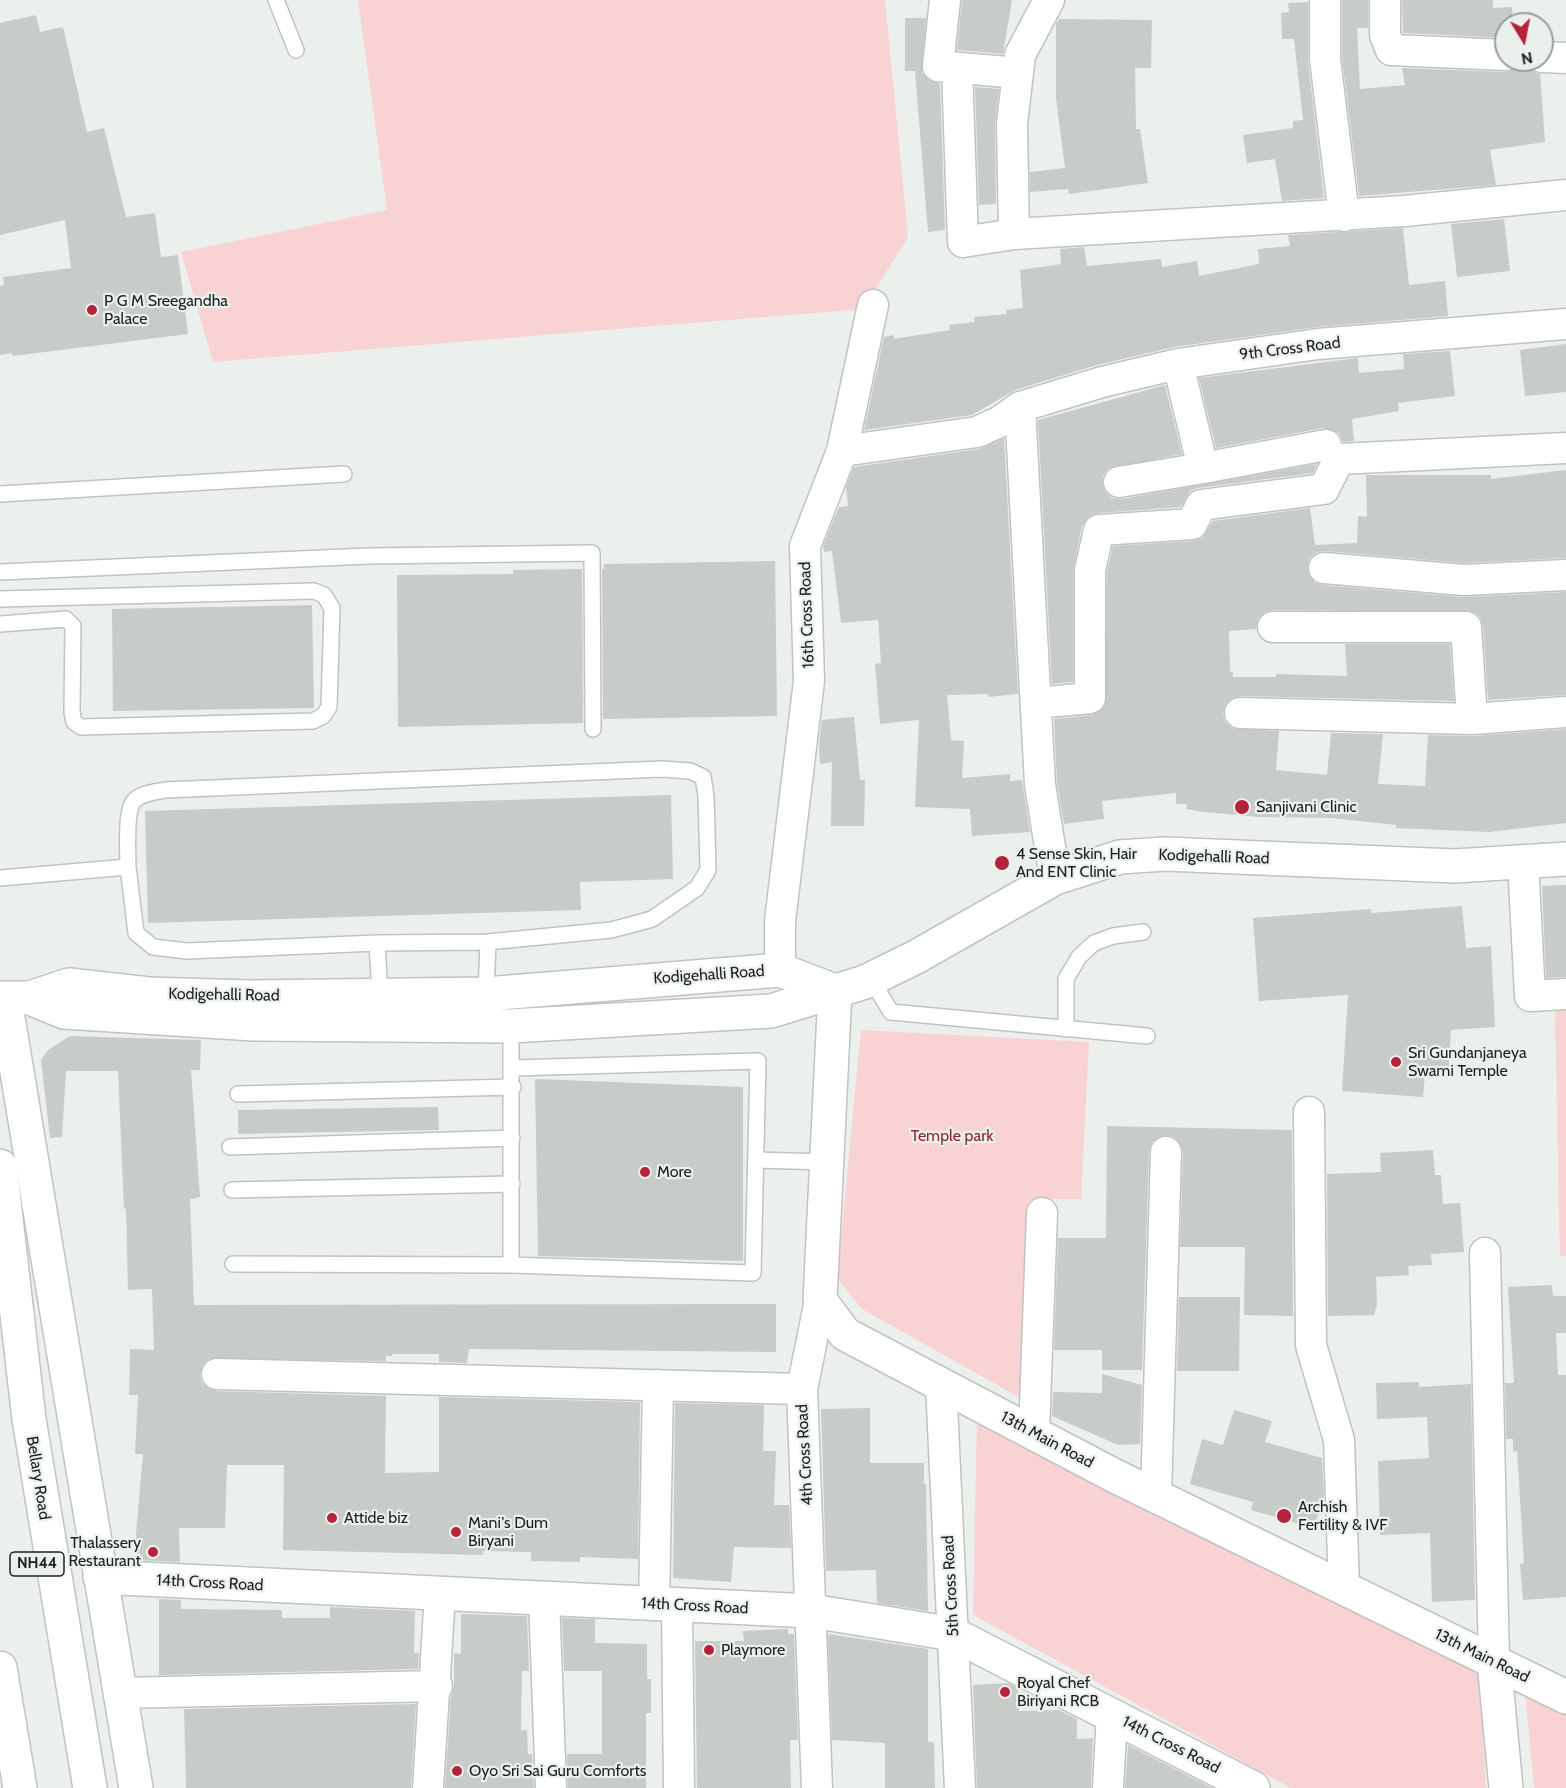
<!DOCTYPE html>
<html>
<head>
<meta charset="utf-8">
<style>
  body { margin:0 }
  #map { position:relative; width:1566px; height:1788px; overflow:hidden; background:#ebf0ed; font-family:Cabin,sans-serif }
  canvas { display:block }
  .north { position:absolute; left:1494px; top:12px; width:60px; height:60px; box-sizing:border-box; background:#ebf0ed; border:2px solid #999d9b; border-radius:50%; rotate:170deg; font-size:16px; font-weight:700; line-height:24px; text-align:center; color:#1e201f }
  .north::after { content:''; display:block; margin:auto; width:21px; height:27px; background:#b4223c; clip-path:polygon(50% 0,100% 100%,50% 72%,0 100%) }
</style>
</head>
<body>
<div id="map">
<canvas width="1566" height="1788"></canvas>
<div class="north">N</div>
</div>
<script>
const g = document.querySelector('canvas').getContext('2d');
g.lineJoin = 'round';
function fill(path, color) {
  g.fillStyle = color;
  g.fill(path, 'evenodd');
}
function strokePath(path, color, width, dash) {
  g.strokeStyle = color;
  g.lineWidth = width;
  g.lineCap = dash ? 'butt' : 'round';
  g.setLineDash(dash || []);
  g.stroke(path);
}
function label(font, color, halo, rows, align = 'center') {
  g.font = font + ' Cabin,sans-serif';
  g.lineWidth = 4.5;
  g.setLineDash([]);
  g.textBaseline = 'middle';
  g.strokeStyle = halo;
  g.fillStyle = color;
  for (const [text, x, y, turn = 0] of rows) {
    g.save();
    g.translate(x, y);
    g.rotate((+turn || 0) * Math.PI / 180);
    g.textAlign = isNaN(turn) ? turn : align;
    if (halo) g.strokeText(text, 0, 0);
    g.fillText(text, 0, 0);
    g.restore();
  }
}
fill(new Path2D(`
  M358 0H885L908 237 863 309 213 362 181 252 387 210Z
  M1566 1010V1256H1560L1555 1011Z
  M861 1030 1089 1042 1081 1199H1030L1024 1400 862 1309 837 1278Z
  M977 1416 1480 1671 1486 1788H1291L973 1615Z
  M1525 1690 1566 1710V1788H1534Z`), '#f9d2d3');
fill(new Path2D(`
  M962 0H1012L1003 54 957 50Z
  M1342 0H1368V28H1357L1360 89 1405 85 1402 68 1505 72 1526 64 1532 71 1540 74 1545 142 1490 150 1496 185 1359 196 1342 58Z
  M1402 0H1493V8L1512 7 1513 24H1506V38L1403 33Z
  M1308 2V61L1324 198 1282 201 1275 159 1247 163 1243 135 1293 128V121L1303 120 1294 39H1282L1281 13 1289 12 1288 3Z
  M36 15 40 32 63 27 87 132 104 128 126 217 155 213 161 257 178 255 188 334 13 356 12 353 0 355V286L4 285 3 277 71 268 65 220 0 235V23Z
  M905 18H926L922 73 929 80 940 84 945 230 928 232 915 71H905Z
  M1059 19 1152 20 1151 68H1135L1136 129H1140L1148 183 1069 194 1068 189 1030 192V172L1065 168 1056 98V23Z
  M975 87 999 89 995 124 996 204 979 205Z
  M1504 219 1510 271 1457 277 1451 224Z
  M1403 228 1409 285 1445 281 1448 316 1317 327 1174 347 1097 365 1015 390 972 415 864 430 884 337 894 335V339L950 330 949 325 975 322 974 317 1007 314 1006 310 1023 308 1020 270 1061 264 1060 249 1084 247 1087 266 1161 259 1162 267 1197 261 1199 276 1259 264 1258 249 1290 246 1288 235Z
  M1566 344V392L1525 396 1520 350Z
  M1450 351 1455 396 1398 403 1399 411 1352 419 1354 441 1343 442 1339 433 1323 428 1216 448 1199 378 1358 358 1359 373 1404 369 1403 354Z
  M1165 385 1182 454 1109 468 1103 475 1102 484 1105 492 1112 498 1122 499 1317 464 1313 473 1198 488 1190 491 1181 507 1098 513 1088 517 1082 526 1073 570V682L1052 684 1038 420Z
  M1004 438 1018 694 989 697 988 694 947 695 951 740 964 741 962 778 1010 774V781L1022 780 1030 832 972 836 970 809 915 807 919 720 880 724 875 664 881 663 878 620 841 623 832 551 824 552 823 546 839 507 848 506 846 487 854 467 979 449Z
  M1566 470V558L1464 563 1325 551 1317 552 1310 558 1307 567 1314 582 1323 585 1463 597 1566 592V695L1488 700 1483 626 1480 617 1474 612 1273 610 1265 612 1258 618 1256 629 1229 631 1230 672H1233V677H1276V674L1347 676 1345 644H1450L1454 701 1240 696 1232 698 1226 704 1223 713 1225 722 1232 728 1279 731 1276 770 1327 775 1331 733 1383 734 1378 784 1425 786 1428 735 1473 736 1566 729V823L1489 832 1396 828V825L1331 818 1259 817 1203 812 1186 809 1187 804H1176V793L1102 801 1104 819 1064 824 1057 783 1054 719 1092 715 1105 706 1107 572 1113 546 1193 541 1202 538 1213 521 1310 508 1315 545 1357 543 1358 516 1367 517 1366 475H1491V479Z
  M775 561 777 716 603 719 602 569H604V564Z
  M582 569 583 723 398 727 397 575 513 574V570Z
  M312 605 314 708 113 711 112 609Z
  M854 717 860 780H865L864 826H831L832 762 820 764 819 745 822 720Z
  M671 795 673 879 580 882 581 910 148 923 145 811Z
  M1566 885V977L1546 978 1542 886Z
  M1462 906 1466 948 1491 946 1495 1027 1451 1030 1448 1076 1425 1075 1423 1097 1342 1091 1348 995 1259 1001 1253 918 1371 909V913Z
  M70 1036 201 1040 200 1070H191L200 1197 190 1199 194 1305 776 1304V1352L469 1349 467 1363 439 1362V1354H392V1356H386V1361L209 1359 203 1365 200 1374 202 1383 216 1391 386 1396 385 1473 439 1472V1397L640 1402 638 1559 580 1557V1562L531 1561V1552L483 1551V1555L283 1550 284 1465H227L225 1528H179L180 1562 137 1560 136 1534 143 1454H135L138 1395H129L130 1349 154 1350 152 1289 128 1290 126 1208 124 1209 118 1071H66L62 1137 50 1138 41 1060 48 1050Z
  M535 1079 743 1087V1261L538 1256Z
  M438 1107 439 1130 238 1134V1110Z
  M1107 1126 1292 1130 1293 1316 1244 1315 1245 1247H1180L1183 1152 1176 1138 1166 1135 1152 1142 1149 1152 1142 1370H1102V1350H1054L1058 1238H1106Z
  M1433 1150 1435 1175H1441L1443 1204 1460 1203 1464 1252 1431 1254 1432 1265 1408 1266 1409 1275 1376 1277 1377 1305 1374 1315 1328 1316 1327 1174 1381 1172 1380 1153Z
  M1552 1285 1553 1296H1566V1333H1556L1558 1375H1566V1597L1523 1600 1520 1564 1524 1563 1517 1451 1513 1452V1439H1506L1505 1383H1514L1508 1287Z
  M1179 1297H1240L1239 1371H1177Z
  M1102 1374 1142 1385 1140 1444 1118 1445 1052 1416 1053 1392 1102 1393Z
  M1419 1382V1387L1471 1384 1475 1600 1432 1602 1430 1533 1380 1535 1378 1461 1429 1458 1427 1417 1377 1419 1376 1383Z
  M675 1403 764 1405 763 1451H776L774 1505H789L791 1548 734 1547 731 1582 673 1578Z
  M870 1408V1463H924V1484H926L928 1611 877 1603 876 1570 826 1571 821 1409Z
  M1234 1410 1272 1421 1265 1442 1322 1458 1324 1495 1314 1528 1251 1510 1253 1502 1190 1484 1202 1439 1223 1445Z
  M159 1599 181 1600V1609L282 1610V1618H330V1607L415 1611 414 1653H419L418 1669 159 1675Z
  M461 1614 527 1616 529 1671H522L521 1730H527L528 1754H532L534 1788H445L451 1696 454 1686V1653L461 1654Z
  M562 1618 595 1619V1643L647 1644V1679H651V1713H646V1788H568L567 1754H602V1671H564Z
  M788 1629V1634H794L798 1740H790L791 1788H697L695 1641H744L743 1631Z
  M828 1634 928 1649V1742H934L935 1788H885V1743L832 1740Z
  M1008 1683 1018 1688 1019 1711 1059 1710 1077 1719V1739L1093 1738 1091 1788H977L973 1685Z
  M416 1704 411 1788H186L184 1709Z
  M1128 1745 1212 1788H1125Z`), '#c7ccc9');
const lane = new Path2D(`
  M276 0 296 50
  M0 494 344 474
  M0 572 369 556 592 553 593 729
  M0 599 314 591 324 595 332 608 329 707 323 716 313 721 81 727 74 722 72 712 73 626 66 619 0 624
  M128 867 136 933 153 947 187 951 377 943 380 995
  M0 878 128 867C128 852 125 811 134 801 141 793 156 792 165 790L662 769 690 771 703 777 706 796 708 870 697 888 652 919 634 924 611 930 488 942 486 994
  M377 943 488 942
  M871 979 891 1012 1147 1036
  M511 1026V1265
  M1066 1029V979L1079 957 1094 943 1113 936 1143 932
  M238 1094 513 1087
  M230 1147 512 1138
  M756 1160 826 1162
  M232 1190 512 1184
  M233 1264 511 1265 753 1273 758 1061 513 1068`);
const street = new Path2D(`
  M945 0 938 66 1018 73
  M1049 0 1020 55 1012 124 1014 234 1404 211 1566 195
  M1325 0V59L1344 216
  M1385 0V35L1391 50 1506 55
  M1542 57 1566 58
  M957 68 963 242 1014 234
  M1178 364 1203 468 1326 445
  M1020 407 1040 785 1055 878
  M842 451 873 305
  M1119 482 1203 468
  M1324 568 1464 580 1566 575
  M1273 627H1466L1472 719
  M1037 703 1090 698V570L1099 530 1192 524 1201 505 1324 489 1339 459 1566 448
  M1240 713 1472 719 1566 712
  M1523 862 1530 996 1566 994
  M780 970V921L809 681 805 546 842 451 977 432 999 422 1020 407 1102 382 1178 364 1318 344 1566 324
  M1309 1112 1311 1345 1339 1440 1344 1588
  M1485 1253 1494 1661
  M217 1374 802 1389
  M941 1384 960 1788
  M1034 1433 1042 1213
  M1156 1496 1166 1152
  M544 1598 551 1788
  M654 1604 658 1385
  M677 1605 679 1788
  M119 1693 437 1686
  M428 1788 440 1594
  M817 1788 802 1389 820 1300
  M1108 1788 1112 1714`);
const secondary = new Path2D(`
  M835 991 820 1300 845 1334 1113 1475 1566 1697
  M0 998H30L69 985 149 994 250 997 486 994 780 970 835 991
  M30 998 64 1012 254 1024 511 1026 771 1011 865 982 916 957 1055 878 1120 857 1165 854 1455 866 1566 859
  M0 1008 8 1018 136 1788
  M100 1577 812 1611 953 1634 1253 1788
  M1494 1661 1506 1788`);
const highway = new Path2D(`
  M0 1166 29 1419 90 1788
  M0 1668 20 1788`);
strokePath(lane, '#bfc4c1', 18);
strokePath(street, '#bfc4c1', 33);
strokePath(secondary, '#bfc4c1', 36);
strokePath(highway, '#bfc4c1', 36);
strokePath(lane, '#fff', 15);
strokePath(street, '#fff', 30);
strokePath(secondary, '#fff', 33);
strokePath(highway, '#fff', 33);
for (const [x, y, r, color] of [
  [92,310,6,"#b4223c"],
  [1242,807,8,"#b4223c"],
  [1002,863,8,"#b4223c"],
  [1396,1062,6,"#b4223c"],
  [645,1172,6,"#b4223c"],
  [1284,1516,8,"#b4223c"],
  [332,1518,6,"#b4223c"],
  [456,1532,6,"#b4223c"],
  [153,1552,6,"#b4223c"],
  [709,1650,6,"#b4223c"],
  [1005,1692,6,"#b4223c"],
  [457,1771,6,"#b4223c"]
]) {
  const dot = new Path2D();
  dot.arc(x, y, r, 0, 2 * Math.PI);
  g.fillStyle = color;
  g.fill(dot);
  strokePath(dot, '#ebf0ed', 2);
}
for (const [x, y, w] of [
  [37,1564,54]
]) {
  const box = new Path2D();
  box.roundRect(x - w / 2, y - 12, w, 24, 4.5);
  g.fillStyle = '#ebf0ed';
  g.fill(box);
  strokePath(box, '#1e201f', 1.5);
}
label('bold 15px', '#1e201f', null, [
  ["NH44",37,1564]
]);
label('16px', '#1e201f', '#ebf0ed', [
  ["P G M Sreegandha",104,301],
  ["Palace",104,319],
  ["Sanjivani Clinic",1256,807],
  ["4 Sense Skin, Hair",1016,854],
  ["And ENT Clinic",1016,872],
  ["Sri Gundanjaneya",1408,1053],
  ["Swami Temple",1408,1071],
  ["More",657,1172],
  ["Archish",1298,1507],
  ["Fertility & IVF",1298,1525],
  ["Attide biz",344,1518],
  ["Mani's Dum",468,1523],
  ["Biryani",468,1541],
  ["Thalassery",141,1543,"right"],
  ["Restaurant",141,1561,"right"],
  ["Playmore",721,1650],
  ["Royal Chef",1017,1683],
  ["Biriyani RCB",1017,1701],
  ["Oyo Sri Sai Guru Comforts",469,1771]
], 'left');
label('16px', '#1e201f', '#ebf0ed', [
  ["9th Cross Road",1290,349,-7],
  ["16th Cross Road",807,615,-92],
  ["Kodigehalli Road",1214,857,2],
  ["Kodigehalli Road",709,975,-4],
  ["Kodigehalli Road",224,995,1],
  ["13th Main Road",1047,1440,28],
  ["4th Cross Road",805,1455,-93],
  ["Bellary Road",38,1478,81],
  ["14th Cross Road",210,1583,3],
  ["5th Cross Road",951,1586,-93],
  ["14th Cross Road",695,1606,3],
  ["13th Main Road",1482,1656,26],
  ["14th Cross Road",1171,1745,27]
]);
label('16px', '#8a2634', '#ebf0ed', [
  ["Temple park",952,1136]
]);
</script>
</body>
</html>
